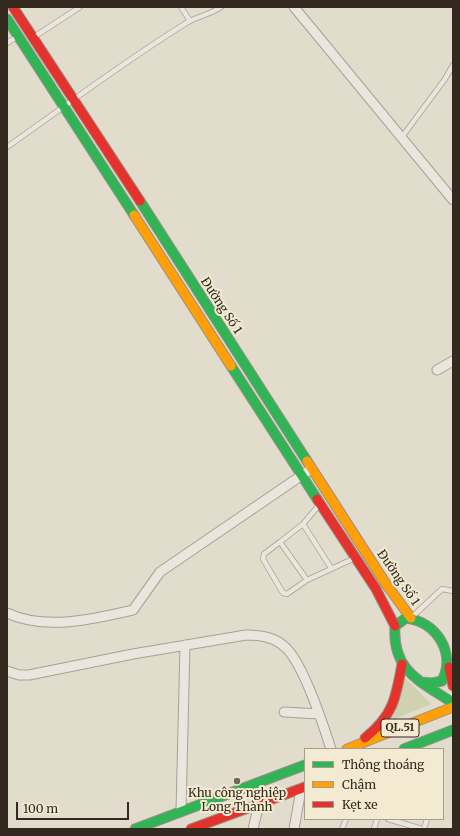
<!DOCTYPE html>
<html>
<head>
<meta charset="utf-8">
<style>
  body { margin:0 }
  #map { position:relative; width:460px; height:836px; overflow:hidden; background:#e2dccc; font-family:Merriweather,serif }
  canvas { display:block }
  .frame { position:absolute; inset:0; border:8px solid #34291e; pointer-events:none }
  .legend { position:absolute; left:304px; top:748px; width:140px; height:72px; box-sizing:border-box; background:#f3ead2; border:1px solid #a79d8a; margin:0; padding:5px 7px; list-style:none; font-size:12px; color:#34291e }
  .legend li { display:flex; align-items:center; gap:8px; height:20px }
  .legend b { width:20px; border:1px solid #a79d8a }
  .scale { position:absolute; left:16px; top:802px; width:113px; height:18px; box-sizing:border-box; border:2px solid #34291e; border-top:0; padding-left:5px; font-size:12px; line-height:14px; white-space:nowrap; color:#34291e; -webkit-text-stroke:3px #f3ead2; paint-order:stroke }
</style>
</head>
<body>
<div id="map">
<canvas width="460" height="836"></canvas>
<div class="frame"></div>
<ul class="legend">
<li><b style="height:5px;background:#30b455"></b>Thông thoáng</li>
<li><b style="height:5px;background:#ff9f0a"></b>Chậm</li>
<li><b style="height:5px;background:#e5322d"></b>Kẹt xe</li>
</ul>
<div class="scale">100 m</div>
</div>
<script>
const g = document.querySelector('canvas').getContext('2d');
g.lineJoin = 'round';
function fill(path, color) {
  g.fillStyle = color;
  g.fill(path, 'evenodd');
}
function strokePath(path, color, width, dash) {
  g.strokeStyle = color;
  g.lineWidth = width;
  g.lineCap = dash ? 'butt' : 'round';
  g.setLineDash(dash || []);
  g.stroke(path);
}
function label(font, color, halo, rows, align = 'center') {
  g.font = font + ' Merriweather,serif';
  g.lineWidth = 4;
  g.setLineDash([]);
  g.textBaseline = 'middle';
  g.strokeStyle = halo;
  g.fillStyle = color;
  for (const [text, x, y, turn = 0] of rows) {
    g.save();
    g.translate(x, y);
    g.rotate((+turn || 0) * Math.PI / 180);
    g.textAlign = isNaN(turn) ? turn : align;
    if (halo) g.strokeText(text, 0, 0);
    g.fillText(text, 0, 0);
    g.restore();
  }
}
fill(new Path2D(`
  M405 678 431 704 392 720Z`), '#d0d1af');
const lane = new Path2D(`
  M181 7 190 21
  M34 37 80 7
  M7 43 18 36
  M402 137 445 79 453 65
  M7 147C67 105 126 60 188 22 199 16 211 14 221 7
  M320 504 303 524 280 542 307 580 355 558
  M303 524 331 568
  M280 542 264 554 263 559 283 593 287 594 307 580
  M412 617 442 589 453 591
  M388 819 422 829
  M342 829 346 819
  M374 829 377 819
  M424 829 427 819`);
const street = new Path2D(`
  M294 7 453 200
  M437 370 453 361
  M7 613C45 631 95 619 133 610L160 572 308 471
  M7 671 19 675H29L133 654 246 635C261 635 275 637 286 648 304 665 323 724 331 749
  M284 712 319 714
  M181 811 185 645
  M253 829 259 804
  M294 829 301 789`);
const fast = new Path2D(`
  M7 19 134 215
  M140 201 307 461
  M231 366 317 499
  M421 682 432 683 442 681C456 653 437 622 406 618L395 626C392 671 420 681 453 703
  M404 749 453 730
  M135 829 305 765`);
const slow = new Path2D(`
  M134 215 231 366
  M307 461 386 584 411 618
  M347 749 453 707`);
const jam = new Path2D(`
  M13 7 140 201
  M317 499 376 589 395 626
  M449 667 453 686
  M365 738C393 716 396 698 402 664
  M191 829 305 787`);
strokePath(lane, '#a7a195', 6);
strokePath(street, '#a7a195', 11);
strokePath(fast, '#969085', 11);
strokePath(slow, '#969085', 11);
strokePath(jam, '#969085', 11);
strokePath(lane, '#eae6dd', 4.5);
strokePath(street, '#eae6dd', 9);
strokePath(fast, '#30b455', 9);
strokePath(slow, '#ff9f0a', 9);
strokePath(jam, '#e5322d', 9);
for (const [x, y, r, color] of [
  [237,781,4,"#71685b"]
]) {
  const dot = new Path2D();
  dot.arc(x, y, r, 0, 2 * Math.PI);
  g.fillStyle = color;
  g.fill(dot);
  strokePath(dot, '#f3ead2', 1.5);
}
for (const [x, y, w] of [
  [400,728,38]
]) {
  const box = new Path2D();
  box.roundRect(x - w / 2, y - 9, w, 18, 3);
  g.fillStyle = '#f3ead2';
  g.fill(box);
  strokePath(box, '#34291e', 1);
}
label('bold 11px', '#34291e', null, [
  ["QL.51",400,728]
]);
label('12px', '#34291e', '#f3ead2', [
  ["Đường Số 1",221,306,57],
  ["Đường Số 1",398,578,55]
]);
label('12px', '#34291e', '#f3ead2', [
  ["Khu công nghiệp",237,794],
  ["Long Thành",237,808]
]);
</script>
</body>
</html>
